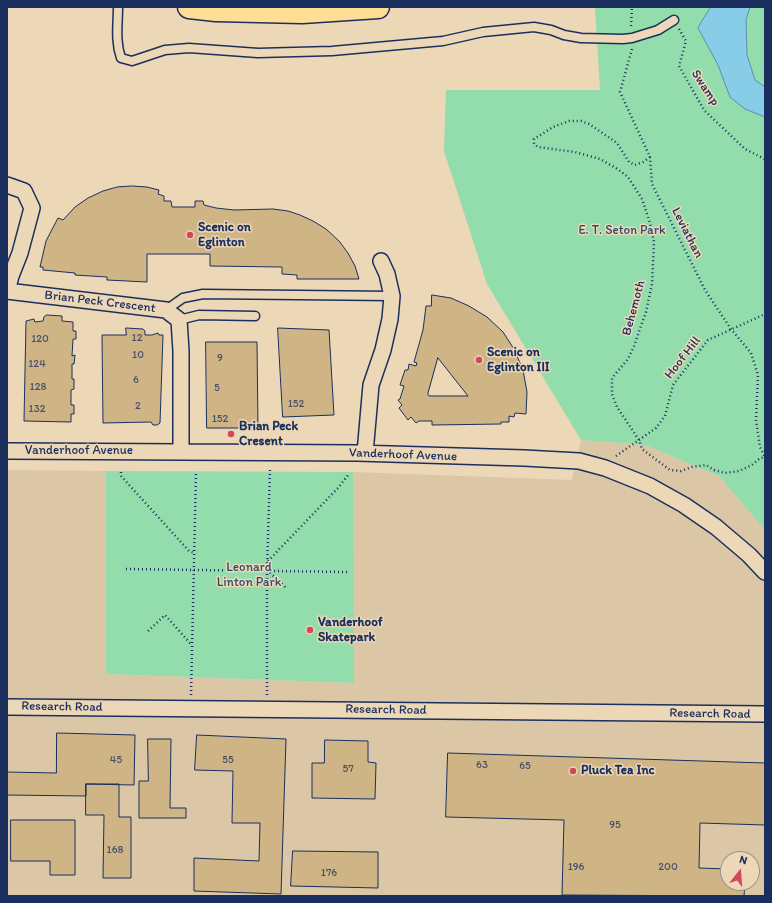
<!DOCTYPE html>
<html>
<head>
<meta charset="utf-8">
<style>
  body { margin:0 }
  #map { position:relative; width:772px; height:903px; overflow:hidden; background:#ecd7b6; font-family:Itim,sans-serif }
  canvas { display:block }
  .frame { position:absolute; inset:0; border:8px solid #1b2f5e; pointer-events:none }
  .north { position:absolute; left:720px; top:851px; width:40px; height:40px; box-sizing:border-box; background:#ecd7b6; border:1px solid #989493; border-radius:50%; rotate:17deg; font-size:11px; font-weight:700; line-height:16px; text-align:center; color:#1b2f5e }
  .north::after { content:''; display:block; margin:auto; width:14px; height:18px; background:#d1495b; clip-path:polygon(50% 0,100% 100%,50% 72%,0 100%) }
</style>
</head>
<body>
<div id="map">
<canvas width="772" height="903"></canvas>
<div class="frame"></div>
<div class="north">N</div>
</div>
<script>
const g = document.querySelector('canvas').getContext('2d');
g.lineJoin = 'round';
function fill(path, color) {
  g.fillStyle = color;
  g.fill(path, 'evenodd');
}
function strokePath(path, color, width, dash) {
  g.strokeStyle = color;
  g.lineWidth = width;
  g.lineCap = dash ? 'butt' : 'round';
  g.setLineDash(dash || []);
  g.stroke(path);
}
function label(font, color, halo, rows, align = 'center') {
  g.font = font + ' Itim,sans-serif';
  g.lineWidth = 3;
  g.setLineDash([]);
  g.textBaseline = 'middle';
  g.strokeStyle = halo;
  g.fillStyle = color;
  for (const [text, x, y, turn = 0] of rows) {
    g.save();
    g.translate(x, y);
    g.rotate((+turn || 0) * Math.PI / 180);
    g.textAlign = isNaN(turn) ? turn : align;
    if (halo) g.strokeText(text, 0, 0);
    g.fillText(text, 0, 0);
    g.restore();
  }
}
fill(new Path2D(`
  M581 440 645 445 719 476 765 530V896H7V470L106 471V674L353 683V472L572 480ZM728 859H752V883H728Z`), '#dbc7a5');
fill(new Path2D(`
  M595 7H765V530L719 476 645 445 581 440 487 284 444 151 446 90H600Z
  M106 471 353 472 354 683 106 674Z`), '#93dcac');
const water = new Path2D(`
  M711 7H750L746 20 747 55 755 80 765 87V117L745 109 730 97 718 65 698 28Z`);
fill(water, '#87cde8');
strokePath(water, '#5c8eb1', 1);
const building = new Path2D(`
  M132 186 147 187 159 190 158 194 164 196V201H171L172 207H195V201H203L204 205 216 208 234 210 273 209 288 211 300 215 313 221 326 229 339 241 348 253 355 266 359 279H297V275L282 274V267L210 266V254H147V282L107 280V277L75 275V273L43 270V267H40L46 241 58 218 63 220 75 207 88 198 103 191 117 187Z
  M432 295 451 298 469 306 487 317 503 332 514 349 523 370 527 392 526 414 515 413 514 417 509 416V422H501V424L432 425V421H419L416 423 411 417 408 420 399 408 402 405 398 400 400 399 404 386 400 385 405 370H408L409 364 416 366 417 363 414 362 423 330 426 306H431ZM438 358 468 396H429L428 394Z
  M47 315 62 316V321L73 322V331H76V339H73L72 356 75 355 74 364H72V379H74V389L71 390V405H74V414H71V422L24 421 26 321 34 319 35 322 43 321 44 317Z
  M126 328 143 329 145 331V335H152L158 333 159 335H163L160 423 157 425H153L151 422 103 423 102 335H126Z
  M278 328 329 330 334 415 283 417Z
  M206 342H257L258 428H207Z
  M57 733 135 735 134 785 86 784V796L7 795V772L56 773Z
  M197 735 286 739 281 894 194 891V858L259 861 260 823H232L233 771 195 770Z
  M148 739H171L170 808H186V818H139V781H148Z
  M325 740 368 741V762L376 763 375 799 312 798V763H324Z
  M448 753 765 763V825L700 823 699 868 728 869V883H745L744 896 562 895 564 820 446 817Z
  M86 784H119V817H131V878H103L104 815H86Z
  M11 820H75V875H50V861H11Z
  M293 851 378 852V888L291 886Z`);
fill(building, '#cfb586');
strokePath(building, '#1b2f5e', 1);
const service = new Path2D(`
  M118 7C118 24 115 41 121 58L132 61 165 50 189 48 258 53 332 51 443 41 483 32 534 27 551 30 564 35 581 38 623 39 632 38 658 30 674 20
  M166 310 183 298 203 294 392 296
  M179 320 199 315 255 316`);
const minor = new Path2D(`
  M7 185 24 191 32 208 20 253 11 276 7 291
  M7 291 166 310 179 320 181 351V451
  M7 451 357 453 524 458 579 461 605 468 650 486 684 505 716 527 749 555 765 572
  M365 453 371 385 383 350 390 319 392 296 387 274 381 261
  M7 707 765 714`);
const primary = new Path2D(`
  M189 7 216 10 302 12 378 7`);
strokePath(service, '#1b2f5e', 11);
strokePath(minor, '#1b2f5e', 18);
strokePath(primary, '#1b2f5e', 25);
strokePath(new Path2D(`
  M631 26 632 7
  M679 29 686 41 679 66 704 110 745 149 765 159
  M632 49 620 92 650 157 652 184 705 290 731 329 751 353 758 375 756 420 760 447 765 457
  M650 157 643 162 635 165 629 162 617 143 589 124 581 121H569L553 127 534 139V144L538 147 575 152 600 159 616 168 628 177 642 199 650 223 654 242 652 284 646 312 634 346 628 359 612 378V394L617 407 639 440 642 449 670 470 681 471 692 467 706 465 714 470 725 473 739 471 752 465 759 459 764 457
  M616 456 656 428 665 416 673 385 708 340 765 314
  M121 472V476L189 551 195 553
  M268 561 338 488 348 475
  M126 569 347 572
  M267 570 286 588
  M148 631 165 615 190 643H193
  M191 695 196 473
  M267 695V570L270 468`), '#1b2f5e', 2.5, [1, 3]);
strokePath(service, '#ecd7b6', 8);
strokePath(minor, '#ecd7b6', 15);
strokePath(primary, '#fedd96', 22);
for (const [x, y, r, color] of [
  [190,235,4,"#d1495b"],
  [479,360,4,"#d1495b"],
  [231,434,4,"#d1495b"],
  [310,630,4,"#d1495b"],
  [573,771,4,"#d1495b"]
]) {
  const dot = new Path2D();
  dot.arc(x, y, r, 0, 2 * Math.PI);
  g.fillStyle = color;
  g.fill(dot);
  strokePath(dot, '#ecd7b6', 1.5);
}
label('11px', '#485068', null, [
  ["12",137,338],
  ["120",40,339],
  ["10",138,355],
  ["9",220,358],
  ["124",37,364],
  ["6",136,380],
  ["128",38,387],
  ["5",217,388],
  ["152",296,404],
  ["2",138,406],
  ["132",37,409],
  ["152",220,419],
  ["45",116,760],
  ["55",228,760],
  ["63",482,765],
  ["65",525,766],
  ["57",348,769],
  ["95",615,825],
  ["168",115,850],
  ["196",576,867],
  ["200",668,867],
  ["176",329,873]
]);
label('13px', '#1b2f5e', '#ecd7b6', [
  ["Swamp",705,88,57],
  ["Leviathan",687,233,63],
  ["Brian Peck Crescent",100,302,7],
  ["Behemoth",634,308,-75],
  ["Hoof Hill",683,358,-52],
  ["Vanderhoof Avenue",79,451],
  ["Vanderhoof Avenue",403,455,2],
  ["Research Road",62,707,1],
  ["Research Road",386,710,1],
  ["Research Road",710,714,1]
]);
label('bold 13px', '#1b2f5e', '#ecd7b6', [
  ["Scenic on",198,228],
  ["Eglinton",198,243],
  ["Scenic on",487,353],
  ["Eglinton III",487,368],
  ["Brian Peck",239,427],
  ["Cresent",239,442],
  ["Vanderhoof",318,623],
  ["Skatepark",318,638],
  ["Pluck Tea Inc",581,771]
], 'left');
label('13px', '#2d496a', '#ecd7b6', [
  ["E. T. Seton Park",622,231],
  ["Leonard",249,568],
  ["Linton Park",249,583]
]);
</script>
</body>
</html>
